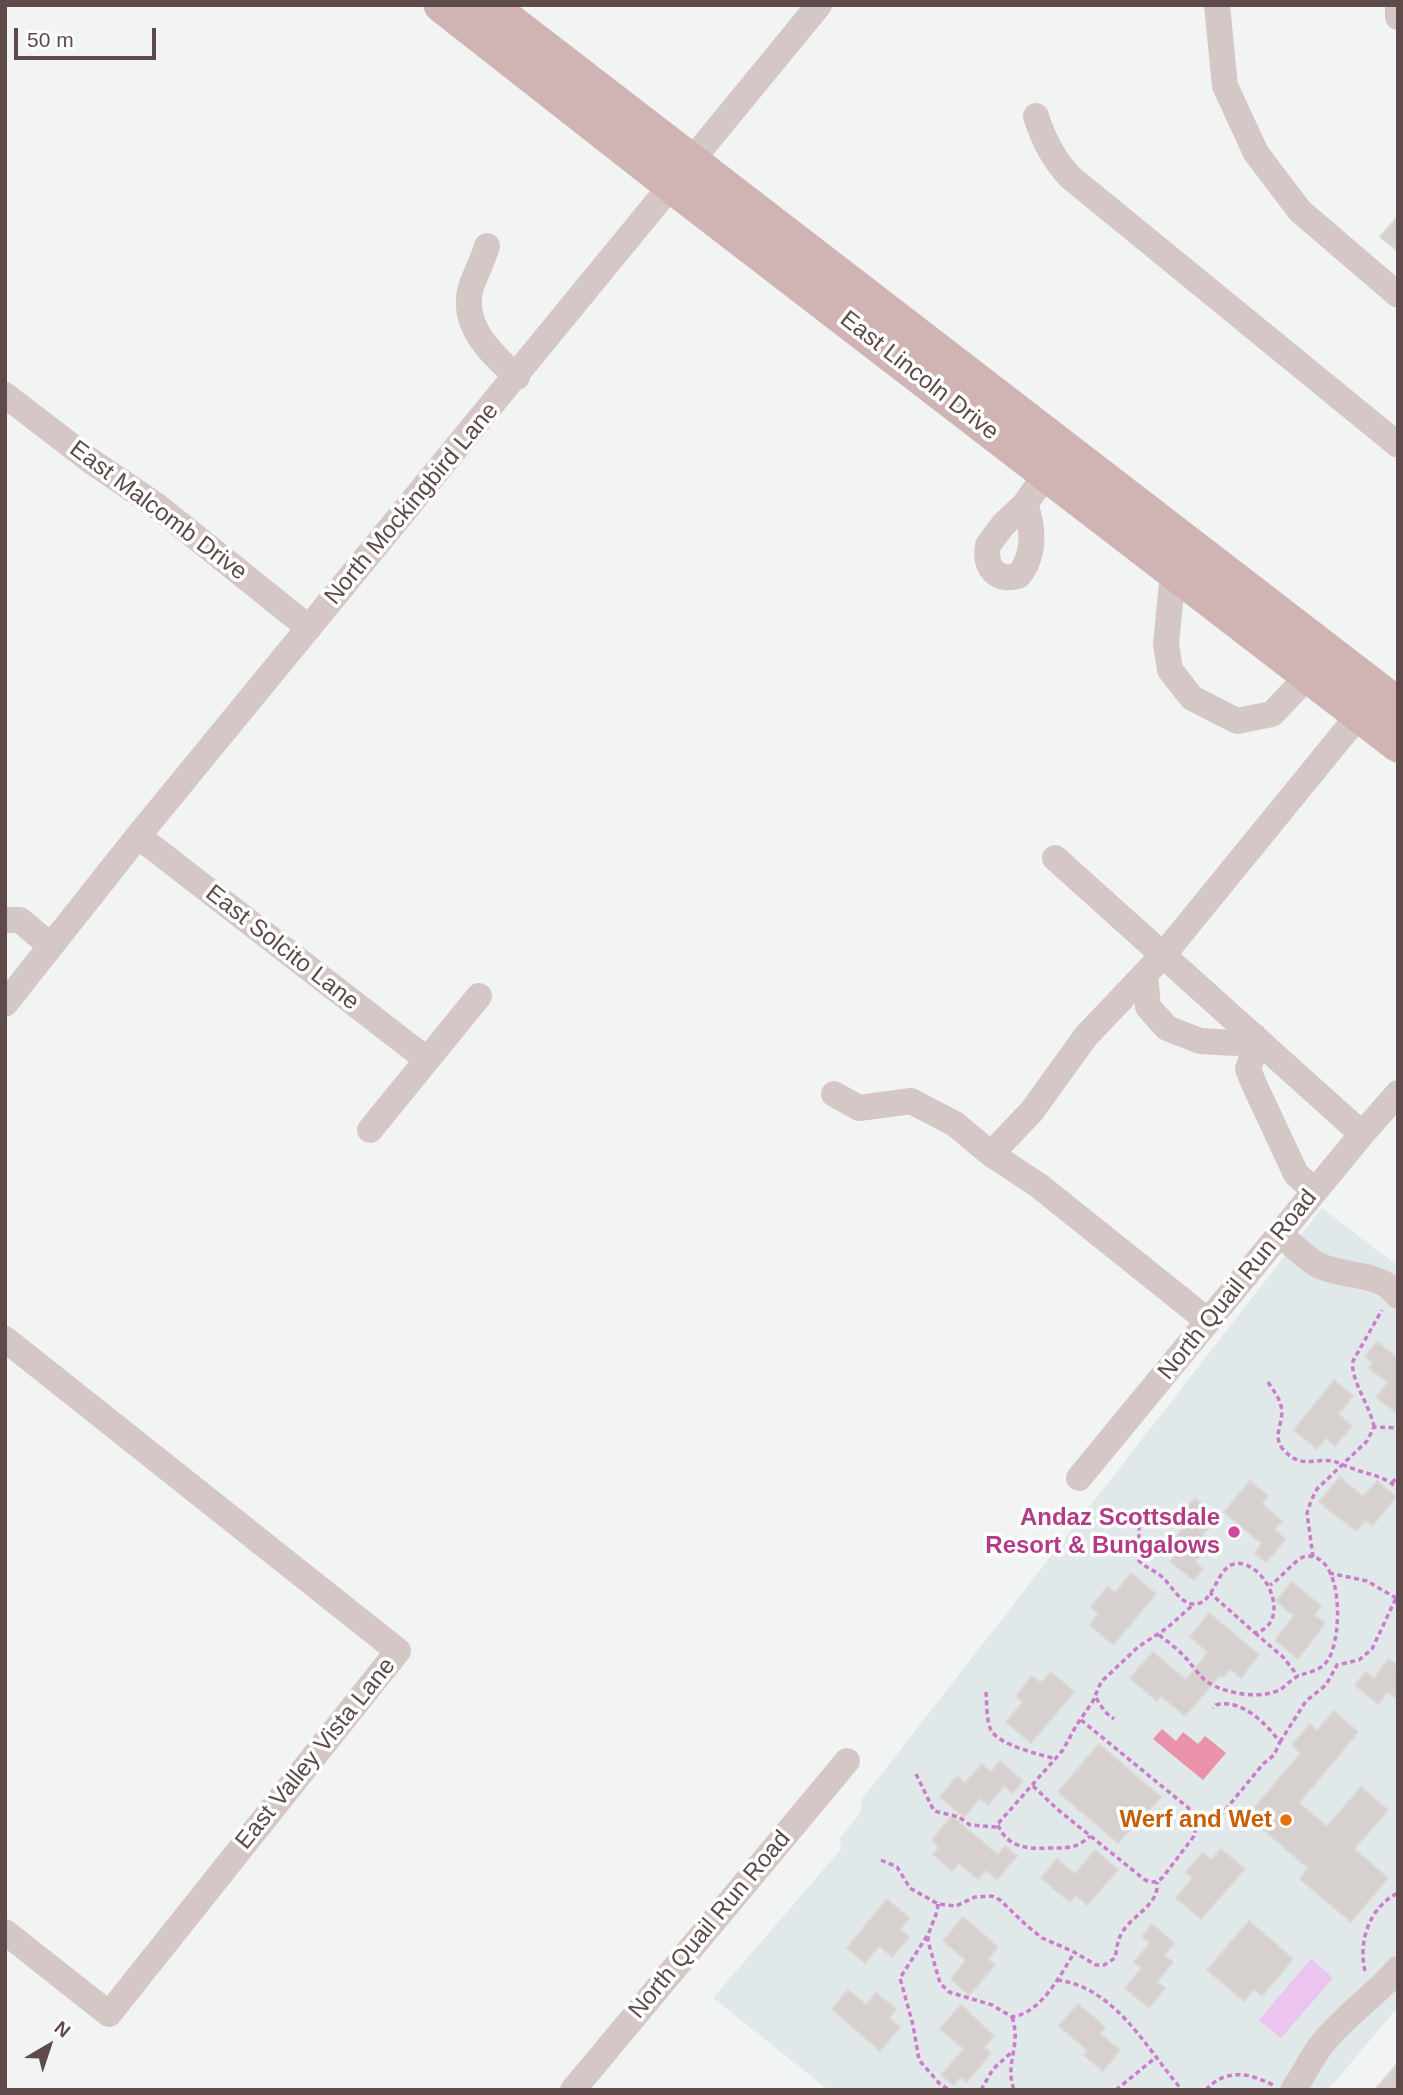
<!DOCTYPE html>
<html>
<head>
<meta charset="utf-8">
<style>
  body { margin:0 }
  #map { position:relative; width:1403px; height:2095px; overflow:hidden; background:#f2f4f3; font-family:Arial,sans-serif }
  canvas { display:block }
  .frame { position:absolute; inset:0; border:7px solid #5f4a4a; pointer-events:none }
  .north { position:absolute; left:14px; top:2011px; width:70px; height:70px; -webkit-text-stroke:5px #fff; paint-order:stroke; rotate:39deg; font-size:19px; font-weight:700; line-height:28px; text-align:center; color:#5f4a4a }
  .north::after { content:''; display:block; margin:auto; width:24px; height:32px; background:#5f4a4a; clip-path:polygon(50% 0,100% 100%,50% 72%,0 100%) }
  .scale { position:absolute; left:14px; top:28px; width:142px; height:32px; box-sizing:border-box; border:4px solid #5f4a4a; border-top:0; padding-left:9px; font-size:21px; line-height:24px; white-space:nowrap; color:#5f4a4a; -webkit-text-stroke:5px #fff; paint-order:stroke }
</style>
</head>
<body>
<div id="map">
<canvas width="1403" height="2095"></canvas>
<div class="frame"></div>
<div class="north">N</div>
<div class="scale">50 m</div>
</div>
<script>
const g = document.querySelector('canvas').getContext('2d');
g.lineJoin = 'round';
function fill(path, color) {
  g.fillStyle = color;
  g.fill(path, 'evenodd');
}
function strokePath(path, color, width, dash) {
  g.strokeStyle = color;
  g.lineWidth = width;
  g.lineCap = dash ? 'butt' : 'round';
  g.setLineDash(dash || []);
  g.stroke(path);
}
function label(font, color, halo, rows, align = 'center') {
  g.font = font + ' Arial,sans-serif';
  g.lineWidth = 7;
  g.setLineDash([]);
  g.textBaseline = 'middle';
  g.strokeStyle = halo;
  g.fillStyle = color;
  for (const [text, x, y, turn = 0] of rows) {
    g.save();
    g.translate(x, y);
    g.rotate((+turn || 0) * Math.PI / 180);
    g.textAlign = isNaN(turn) ? turn : align;
    if (halo) g.strokeText(text, 0, 0);
    g.fillText(text, 0, 0);
    g.restore();
  }
}
fill(new Path2D(`
  M1322 1208 1398 1266V2007L1328 2090H828L713 1998 841 1849 840 1838 860 1813 862 1799Z`), '#e0e8ea');
fill(new Path2D(`
  M1311 1959 1333 1978 1281 2038 1259 2020Z`), '#ebc4ef');
fill(new Path2D(`
  M1162 1729 1176 1741 1183 1732 1198 1744 1205 1736 1226 1753 1203 1780 1153 1739Z`), '#ea92aa');
const building = new Path2D(`
  M1398 216V251L1380 237Z
  M1377 1342 1398 1358V1414L1376 1397 1388 1383 1369 1368 1373 1363 1365 1356Z
  M1334 1380 1353 1396 1338 1414 1352 1426 1335 1446 1326 1438 1317 1449 1294 1430Z
  M1340 1477 1363 1497 1377 1481 1396 1497 1372 1526 1365 1520 1356 1531 1319 1502Z
  M1250 1481 1268 1496 1262 1504 1282 1521 1274 1530 1286 1539 1266 1562 1255 1553 1262 1544 1224 1512Z
  M1195 1498 1217 1517 1202 1535 1211 1543 1195 1562 1203 1569 1194 1580 1170 1562 1180 1550 1171 1543 1187 1523 1179 1516Z
  M1131 1573 1156 1594 1113 1645 1090 1625 1099 1614 1091 1607 1108 1586 1115 1593Z
  M1292 1582 1321 1606 1314 1615 1325 1623 1298 1659 1275 1640 1294 1616 1276 1601Z
  M1209 1613 1259 1655 1241 1678 1230 1669 1223 1677 1220 1675 1185 1716 1161 1696 1157 1701 1130 1678 1153 1652 1186 1680 1208 1652 1190 1637Z
  M1389 1659 1398 1666V1700L1388 1692 1378 1704 1355 1685 1366 1672 1374 1678Z
  M1051 1672 1074 1692 1031 1743 1006 1722 1023 1702 1016 1696 1032 1676 1041 1683Z
  M1334 1711 1358 1732 1299 1803 1327 1827 1361 1787 1388 1810 1354 1849 1388 1878 1351 1922 1300 1879 1308 1868 1245 1814H1249L1301 1753 1292 1745 1310 1724 1317 1731Z
  M1099 1744 1161 1797 1118 1843 1058 1792Z
  M1000 1761 1023 1781 1013 1793 1004 1786 988 1805 980 1798 964 1817 940 1797 957 1776 965 1783 982 1764 991 1772Z
  M952 1816 998 1855 1005 1846 1017 1856 997 1879 986 1870 978 1879 959 1863 952 1871 933 1854 939 1847 932 1840Z
  M1221 1849 1245 1869 1201 1919 1176 1898 1193 1878 1186 1872 1203 1852 1211 1860Z
  M1095 1850 1118 1870 1087 1905 1076 1895 1070 1902 1041 1878 1057 1859 1075 1874Z
  M887 1899 909 1918 900 1929 909 1937 892 1957 879 1946 865 1963 847 1948Z
  M963 1917 998 1947 988 1959 995 1965 969 1995 951 1979 966 1960 943 1941Z
  M1249 1921 1293 1959 1262 1996 1254 1989 1244 2001 1207 1970Z
  M1152 1924 1174 1943 1164 1955 1173 1962 1157 1982 1165 1988 1149 2008 1125 1988 1142 1968 1134 1962 1150 1943 1142 1937Z
  M848 1990 866 2005 876 1993 896 2009 889 2018 900 2027 880 2051 832 2009Z
  M1078 2004 1105 2027 1100 2034 1120 2050 1103 2071 1084 2055 1088 2051 1059 2026Z
  M961 2005 994 2036 984 2047 991 2053 967 2082 961 2077 953 2085 941 2075 964 2049 940 2029Z
  M1398 2063V2090H1375Z`);
fill(building, '#d6d0cf');
strokePath(building, '#ddd8d6', 2);
strokePath(new Path2D(`
  M1268 1382C1273 1390 1279 1397 1281 1406 1285 1421 1272 1435 1282 1448 1300 1470 1313 1458 1333 1461 1340 1463 1347 1467 1354 1469 1370 1475 1385 1476 1398 1489
  M1374 1427C1370 1405 1350 1380 1353 1361L1382 1310
  M1392 1483 1398 1476
  M1139 1517V1561C1146 1568 1154 1570 1161 1576 1171 1584 1179 1603 1193 1604 1217 1606 1216 1557 1243 1564 1271 1571 1290 1624 1255 1633L1210 1593
  M1313 1557 1307 1513 1311 1501 1317 1489 1367 1441 1374 1427 1398 1428
  M1329 1573 1367 1581 1396 1598
  M1255 1633 1283 1657 1298 1676
  M1159 1635C1167 1641 1176 1648 1183 1655 1192 1664 1198 1676 1209 1683 1227 1694 1262 1700 1281 1689 1287 1685 1292 1679 1298 1676 1311 1671 1322 1671 1329 1658 1342 1636 1344 1555 1307 1556 1297 1556 1280 1580 1270 1585
  M986 1692C987 1703 986 1720 991 1730 1000 1746 1039 1754 1056 1759
  M1096 1698 1105 1712 1114 1719
  M1081 1720 1208 1824 1217 1820 1263 1764 1274 1755 1280 1742C1266 1724 1242 1698 1216 1705L1213 1708
  M1280 1742 1306 1701 1326 1685 1337 1665 1359 1660 1372 1649 1398 1594
  M916 1774 934 1811 959 1817 970 1825 995 1827 1063 1750 1076 1726 1093 1701 1101 1682 1138 1647 1167 1628 1194 1604
  M1033 1786 1057 1809 1145 1880C1153 1883 1157 1883 1163 1877L1194 1836 1198 1818
  M998 1825C1008 1848 1027 1849 1049 1848 1066 1848 1077 1849 1090 1836
  M881 1860 897 1867 910 1888 938 1904 956 1906 975 1897 992 1896 1000 1900 1026 1925 1042 1938 1072 1951 1096 1965H1104L1115 1958C1117 1948 1117 1940 1123 1931 1133 1915 1160 1904 1157 1882
  M938 1904C937 1919 928 1927 928 1941L940 1983 949 1992 992 2005 1012 2017C1042 2012 1059 1977 1074 1953
  M927 1936 900 1978 913 2025 919 2060 939 2083 949 2090
  M1365 1971C1358 1942 1369 1907 1398 1893
  M1057 1980C1115 1987 1146 2048 1182 2090
  M1012 2017C1022 2047 1004 2062 1014 2090
  M981 2090 993 2069 1013 2051
  M1116 2090 1155 2058
  M1206 2090C1225 2068 1250 2073 1273 2085`), '#cc7cca', 3.5, [5, 3.5]);
strokePath(new Path2D(`
  M1217 5 1225 86 1256 153 1300 211 1398 295
  M1398 5V17
  M1036 116C1043 139 1054 160 1070 177L1398 445
  M487 246C483 260 476 273 471 287 460 326 492 354 517 377
  M5 395 91 461 157 506 309 628
  M1025 504 1003 525 988 545C984 567 996 582 1018 576 1035 557 1034 528 1025 504L1046 474
  M1173 573 1166 644 1170 670 1192 698 1237 721 1272 714 1308 676
  M138 836 426 1059
  M1055 858 1362 1134
  M5 920H20L51 946
  M1145 974 1148 1007 1167 1028 1200 1041 1235 1043 1254 1036
  M5 1004 138 836 819 5
  M1258 1040 1248 1069 1254 1084 1296 1174 1315 1191
  M834 1094 859 1108 911 1101 955 1124 991 1154 1032 1111 1086 1036 1164 954 1371 700
  M370 1130 479 996
  M991 1154 1038 1185 1208 1321
  M1280 1234C1292 1244 1305 1258 1318 1265 1344 1278 1380 1271 1398 1296
  M5 1339 398 1651 109 2014 5 1932
  M1079 1478 1362 1134 1398 1093
  M573 2090 847 1761
  M1293 2090C1304 2075 1311 2057 1323 2043 1345 2015 1375 1996 1398 1969`), '#d6c7c7', 26);
strokePath(new Path2D(`
  M441 5 673 187 1398 745
  M489 5 1398 705`), '#cfb4b3', 35);
for (const [x, y, r, color] of [
  [1234,1532,7,"#d1479c"],
  [1286,1820,7,"#e8710a"]
]) {
  const dot = new Path2D();
  dot.arc(x, y, r, 0, 2 * Math.PI);
  g.fillStyle = color;
  g.fill(dot);
  strokePath(dot, '#fff', 2.5);
}
label('24px', '#5f4a4a', '#fff', [
  ["East Lincoln Drive",919,376,38],
  ["North Mockingbird Lane",412,504,-50],
  ["East Malcomb Drive",158,511,37],
  ["East Solcito Lane",282,948,38],
  ["North Quail Run Road",1238,1285,-51],
  ["East Valley Vista Lane",316,1754,-51],
  ["North Quail Run Road",710,1925,-50]
]);
label('bold 24px', '#b23c85', '#fff', [
  ["Andaz Scottsdale",1220,1518],
  ["Resort & Bungalows",1220,1546]
], 'right');
label('bold 24px', '#c56008', '#fff', [
  ["Werf and Wet",1272,1820]
], 'right');
</script>
</body>
</html>
